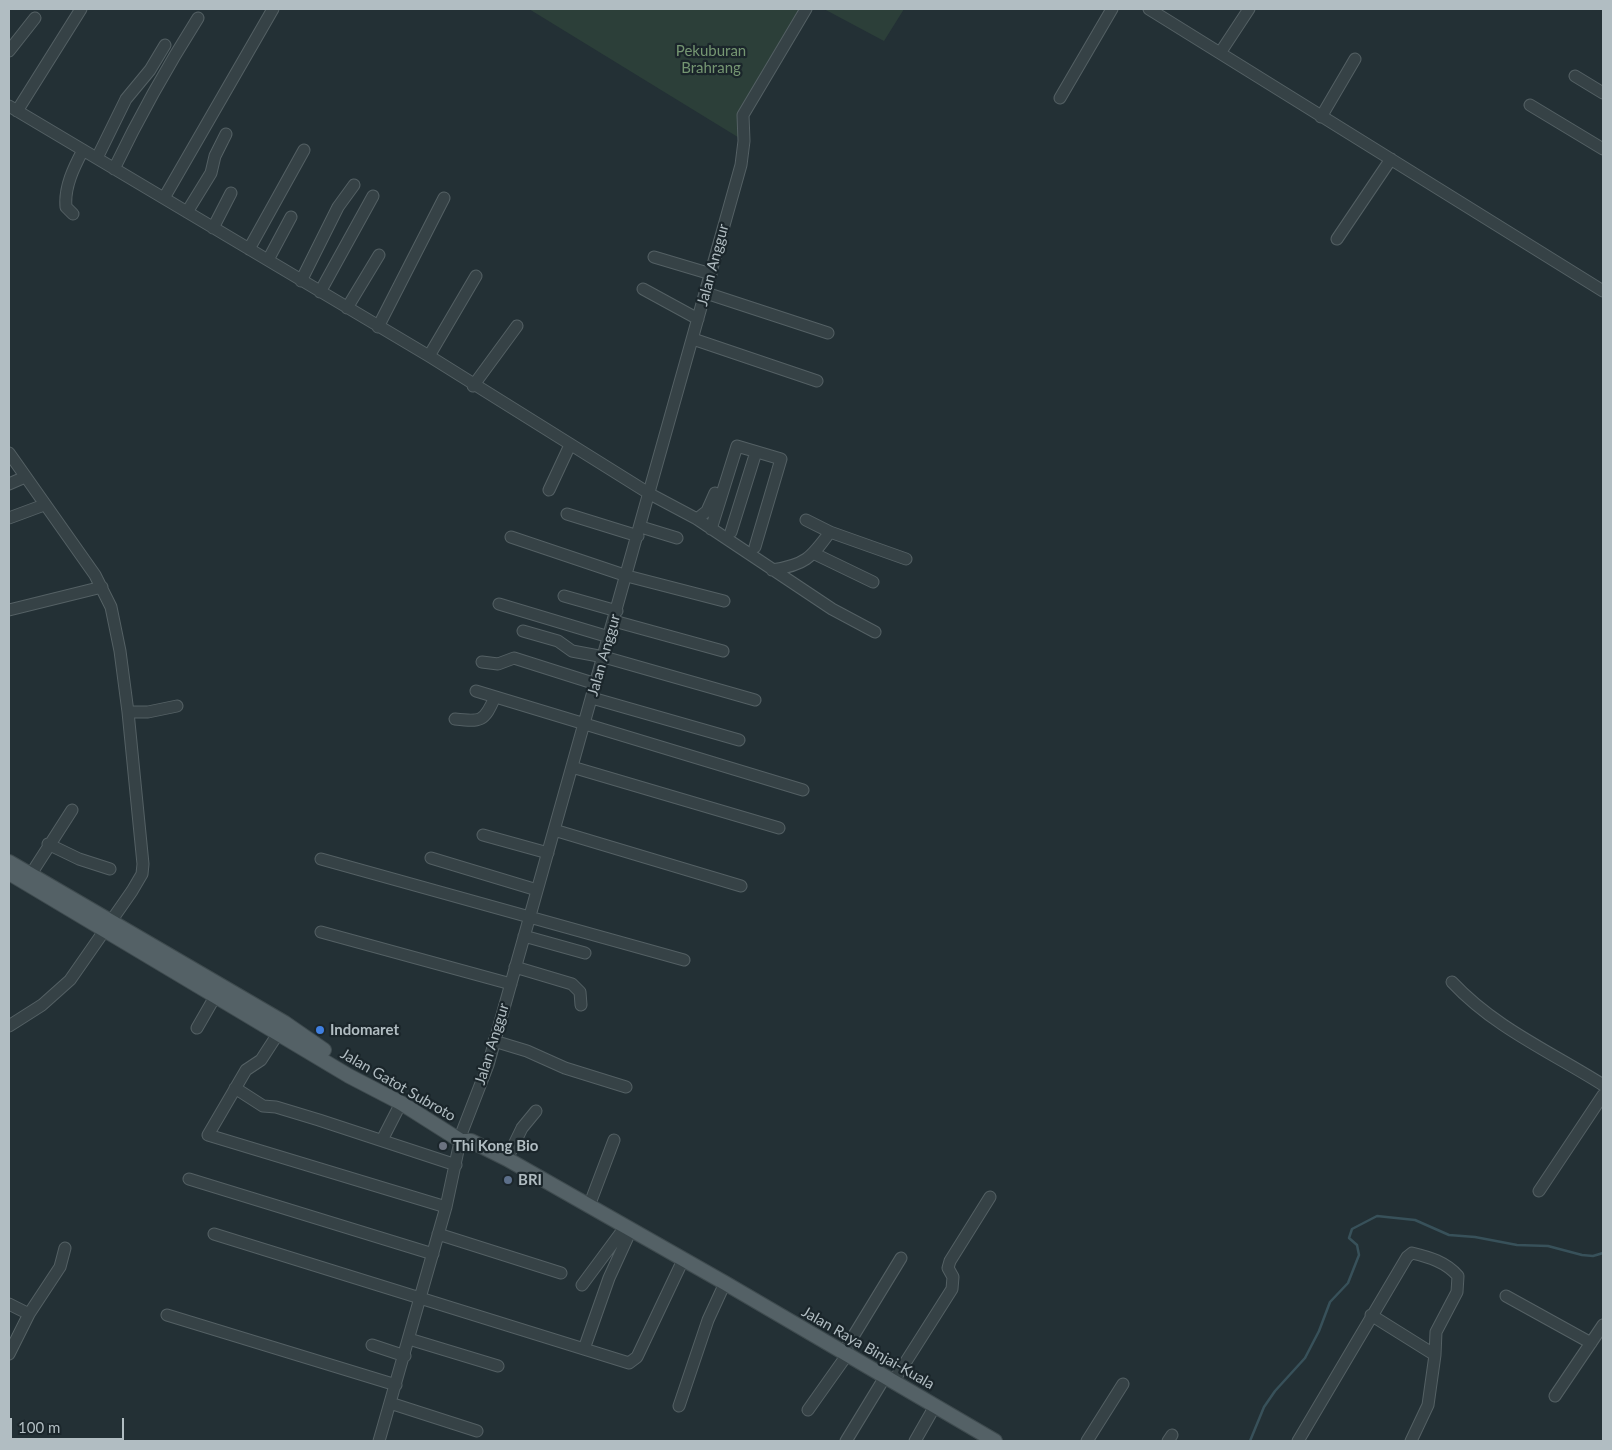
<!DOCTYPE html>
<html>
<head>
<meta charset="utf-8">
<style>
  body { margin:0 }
  #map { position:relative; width:1612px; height:1450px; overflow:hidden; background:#233035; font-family:Lato,sans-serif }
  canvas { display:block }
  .frame { position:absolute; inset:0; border:10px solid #b1bdc2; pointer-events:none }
  .scale { position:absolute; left:10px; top:1418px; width:114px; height:22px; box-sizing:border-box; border:2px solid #b1bdc2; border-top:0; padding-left:6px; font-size:15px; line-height:18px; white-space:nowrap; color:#b1bdc2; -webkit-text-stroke:4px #1b262b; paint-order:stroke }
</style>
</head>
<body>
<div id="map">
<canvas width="1612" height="1450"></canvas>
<div class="frame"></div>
<div class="scale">100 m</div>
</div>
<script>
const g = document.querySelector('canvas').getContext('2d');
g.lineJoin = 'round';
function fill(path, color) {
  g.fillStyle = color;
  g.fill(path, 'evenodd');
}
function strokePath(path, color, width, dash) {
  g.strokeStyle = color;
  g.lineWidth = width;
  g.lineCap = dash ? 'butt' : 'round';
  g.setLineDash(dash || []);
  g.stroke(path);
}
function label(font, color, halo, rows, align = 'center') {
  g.font = font + ' Lato,sans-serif';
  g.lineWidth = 4.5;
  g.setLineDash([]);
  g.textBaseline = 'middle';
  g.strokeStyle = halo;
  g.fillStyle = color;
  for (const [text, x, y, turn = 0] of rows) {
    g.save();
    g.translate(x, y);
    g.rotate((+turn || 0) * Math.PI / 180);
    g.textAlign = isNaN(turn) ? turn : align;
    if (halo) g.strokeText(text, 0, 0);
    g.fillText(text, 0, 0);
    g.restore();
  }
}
fill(new Path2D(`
  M529 9H801L742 108 741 139Z
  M824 9H904L884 41Z`), '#2c3f39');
strokePath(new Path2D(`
  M1250 1441 1264 1407 1275 1391 1305 1358 1319 1331 1330 1302 1348 1283 1359 1255 1357 1245 1349 1238 1352 1229 1377 1216 1415 1220 1449 1235 1475 1237 1517 1245 1548 1246 1582 1255 1593 1256 1603 1253`), '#38515a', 2.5);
const minor = new Path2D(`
  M1149 9 1603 291
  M9 51 35 18
  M1220 53 1249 9
  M1575 76 1603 93
  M1060 98 1112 9
  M1530 105 1603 149
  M9 106 429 356 650 494 697 519 832 609 875 632
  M17 111 81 9
  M1321 117 1355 59
  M97 158 126 99 150 70 165 45
  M114 169C139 117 167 67 198 18
  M164 198 273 9
  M187 212 211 173 215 156 226 134
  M73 214 66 207C64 187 74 167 83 150
  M213 228 231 193
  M1337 239 1391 159
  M249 249 304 150
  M654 257 711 274
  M268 260 291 217
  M301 281 338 207 354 185
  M643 289 698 319
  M320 292 373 196
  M706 293 828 333
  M347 308 379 255
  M378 327 444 198
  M693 339 817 381
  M429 356 476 276
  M473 386 517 326
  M9 453 95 575 111 607 120 651 128 712 143 864 142 874 132 891 70 980 42 1005 9 1026
  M9 484 25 477
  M549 490 570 445
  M567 514 638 536
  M9 518 44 505
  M697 519 707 511 715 493
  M806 520 830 532 906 559
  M641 527 677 538
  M711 529 737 446 781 459 755 547
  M731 532 756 452
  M511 537 627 576 724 601
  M815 554 873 582
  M772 570C805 565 811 558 830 532
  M564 596 617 611
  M499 604 609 637
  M9 610 102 587
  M614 621 723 651
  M523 631 558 641 572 651 604 657 755 700
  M482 662 498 664 514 658 596 684
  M476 691 803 790
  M592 698 739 740
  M128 712H148L177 706
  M455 719C481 722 484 722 495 697
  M572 767 779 828
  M554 830 741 886
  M483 835 548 853
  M48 844 79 859 110 869
  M431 858 537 890
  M321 859 684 960
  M31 874 72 810
  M321 932 511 984
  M524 936 585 953
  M515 967 572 984 580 992 581 1005
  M1452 982C1495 1028 1551 1052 1603 1085
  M283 1026 261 1060 246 1070 208 1135 446 1207
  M197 1028 216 995
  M494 1041 527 1051 565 1068 626 1087
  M235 1088 263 1106 276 1107 319 1120 456 1165
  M382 1140 401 1103
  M507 1159 522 1128 536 1111
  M189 1179 433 1254
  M1539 1191 1603 1095
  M589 1206 614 1140
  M214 1234 629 1363 637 1357 683 1260
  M438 1234 561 1273
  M582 1285 625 1227
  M1506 1296 1591 1343
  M9 1304 29 1314 60 1267 65 1248
  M167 1315 396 1385
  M1371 1315 1435 1355
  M409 1339 498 1366
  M372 1345 405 1356
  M584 1349 609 1278 631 1230
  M843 1353 901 1258
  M9 1354 29 1314
  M893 1382 952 1289 953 1277 948 1268 950 1261 990 1197
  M1555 1396 1603 1325
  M390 1403 477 1431
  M679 1406 708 1320 725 1283
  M808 1410 847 1355
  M379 1441 446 1207 462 1132 488 1065 741 165 744 141 743 115 806 9
  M846 1441 885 1377
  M915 1441 935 1406
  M1087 1441 1123 1384
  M1168 1441 1172 1435
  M1298 1441 1407 1257 1412 1253C1429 1257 1446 1262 1458 1276L1457 1292 1436 1332 1435 1355 1428 1405 1411 1441`);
const major = new Path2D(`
  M9 862 285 1023 324 1050
  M9 873 349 1076 401 1103 461 1141H471L507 1159 725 1283 995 1441`);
strokePath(minor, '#546064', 13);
strokePath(major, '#3f4b4f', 16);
strokePath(minor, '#364246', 11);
strokePath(major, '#546166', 14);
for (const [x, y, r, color] of [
  [320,1030,5,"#3f7fe0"],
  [443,1146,5,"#6b7280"],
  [508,1180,5,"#5c6f8a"]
]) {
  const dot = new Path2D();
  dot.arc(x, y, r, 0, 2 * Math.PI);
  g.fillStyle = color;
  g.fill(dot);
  strokePath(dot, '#1b262b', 2);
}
label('15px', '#759672', '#1b262b', [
  ["Pekuburan",711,51],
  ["Brahrang",711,68]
]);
label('15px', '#b1bdc2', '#1b262b', [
  ["Jalan Anggur",713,265,-75],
  ["Jalan Anggur",604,655,-74],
  ["Jalan Anggur",492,1044,-73],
  ["Jalan Gatot Subroto",398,1085,30],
  ["Jalan Raya Binjai-Kuala",868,1348,30]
]);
label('bold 15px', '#b1bdc2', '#1b262b', [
  ["Indomaret",330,1030],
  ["Thi Kong Bio",453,1146],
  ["BRI",518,1180]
], 'left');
</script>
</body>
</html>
